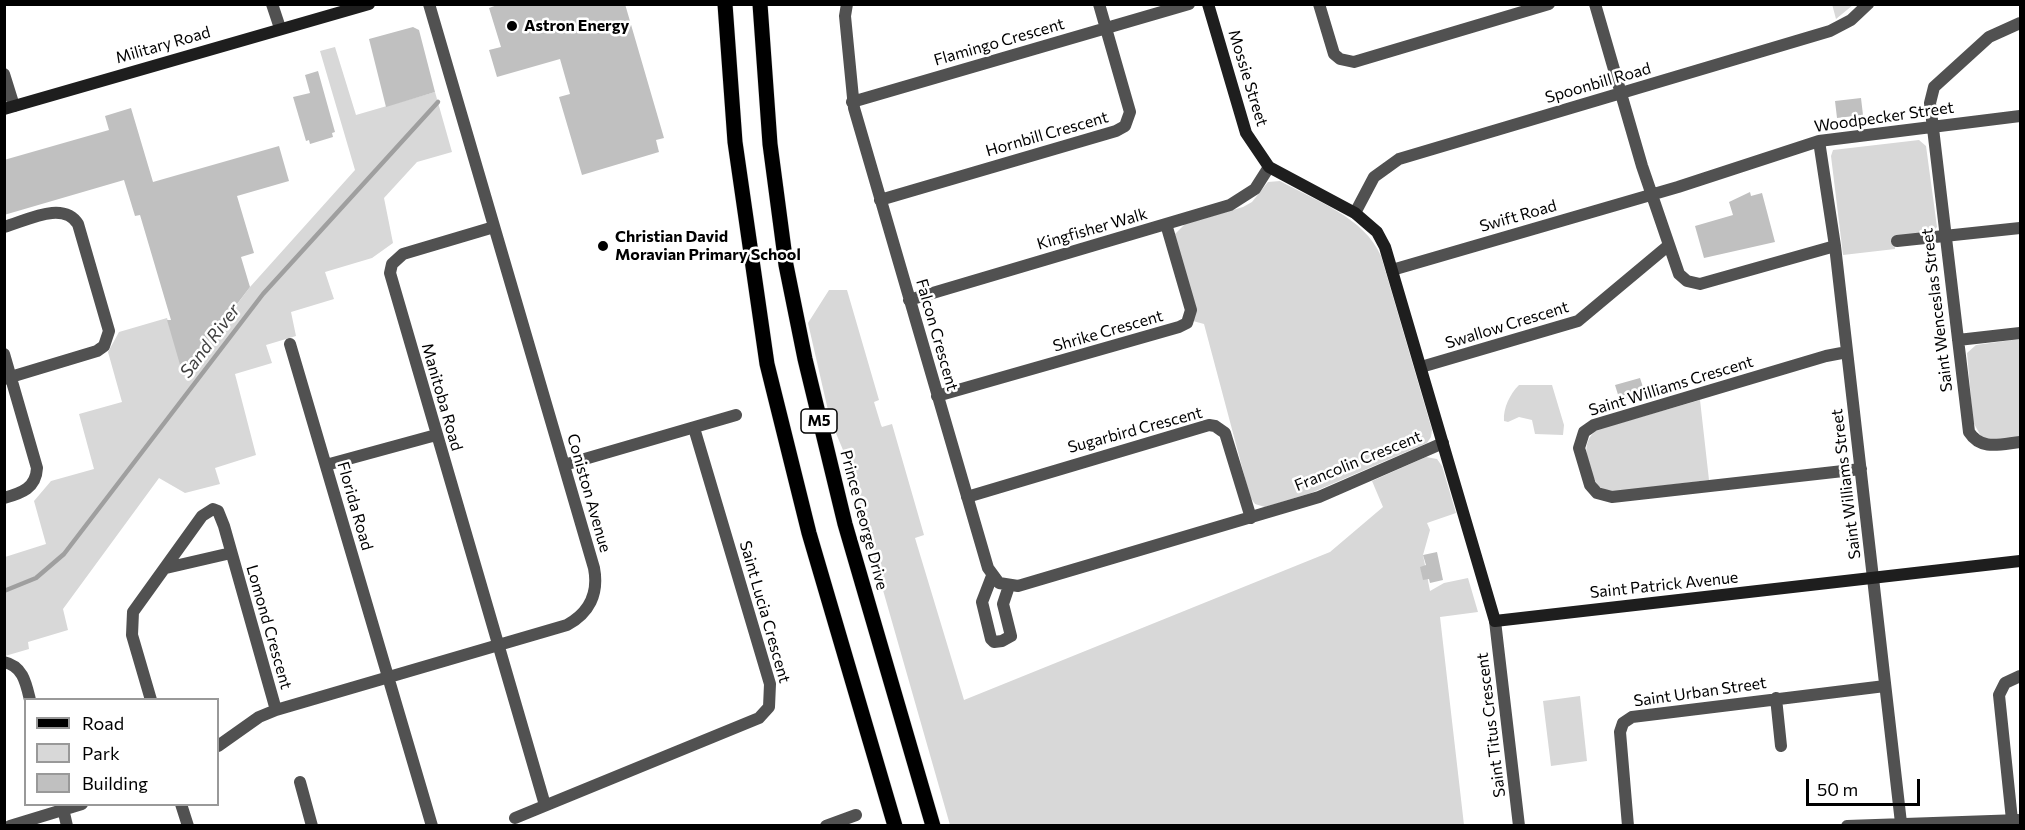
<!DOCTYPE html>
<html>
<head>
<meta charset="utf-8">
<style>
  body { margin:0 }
  #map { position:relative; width:2025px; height:830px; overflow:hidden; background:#fff; font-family:Commissioner,sans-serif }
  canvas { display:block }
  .frame { position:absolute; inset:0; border:6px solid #000; pointer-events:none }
  .legend { position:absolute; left:24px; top:698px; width:195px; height:108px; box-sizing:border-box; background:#fff; border:2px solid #999; margin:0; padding:8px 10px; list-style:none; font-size:18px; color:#000 }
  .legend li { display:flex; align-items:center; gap:12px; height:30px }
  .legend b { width:30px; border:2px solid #999 }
  .scale { position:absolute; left:1806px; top:779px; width:114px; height:27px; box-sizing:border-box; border:3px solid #000; border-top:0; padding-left:8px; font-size:18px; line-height:21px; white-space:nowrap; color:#000; -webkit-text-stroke:4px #fff; paint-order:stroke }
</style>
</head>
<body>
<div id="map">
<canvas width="2025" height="830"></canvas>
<div class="frame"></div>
<ul class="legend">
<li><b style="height:8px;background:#000"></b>Road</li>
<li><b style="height:16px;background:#d8d8d8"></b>Park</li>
<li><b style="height:16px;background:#c0c0c0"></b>Building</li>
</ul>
<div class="scale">50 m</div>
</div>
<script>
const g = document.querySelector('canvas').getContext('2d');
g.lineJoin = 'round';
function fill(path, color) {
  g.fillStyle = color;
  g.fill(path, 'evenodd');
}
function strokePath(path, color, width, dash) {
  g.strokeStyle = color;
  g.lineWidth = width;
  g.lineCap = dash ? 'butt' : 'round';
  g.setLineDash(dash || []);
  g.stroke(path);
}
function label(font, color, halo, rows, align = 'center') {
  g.font = font + ' Commissioner,sans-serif';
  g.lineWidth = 5;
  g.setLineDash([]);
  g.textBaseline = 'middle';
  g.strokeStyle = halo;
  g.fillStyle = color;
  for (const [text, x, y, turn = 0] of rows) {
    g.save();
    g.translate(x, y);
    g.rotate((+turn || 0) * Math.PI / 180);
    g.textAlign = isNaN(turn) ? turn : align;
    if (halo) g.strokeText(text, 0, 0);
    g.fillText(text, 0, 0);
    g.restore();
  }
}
fill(new Path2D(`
  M1832 4H1853V5L1836 19Z
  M335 47 356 115 435 92 452 152 417 162 384 198 393 243 372 258 325 272 334 299 291 312 296 336 266 345 272 363 235 374 256 455 215 468 220 484 185 493 159 478 63 609 68 630 28 642 29 649 5 656V557L46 544 34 501 51 481 94 469 79 414 122 402 108 352 119 332 167 318 184 375 250 287 355 170 320 51Z
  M1919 140 1926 146 1937 227 1932 232 1894 238 1895 249 1843 255 1831 156 1833 150Z
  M1280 181C1316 201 1364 217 1381 256L1432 430 1431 437 1427 443 1311 493 1265 507 1255 504 1250 497 1204 324 1193 321 1175 234 1185 224 1243 207 1252 202 1268 182Z
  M829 290H847L879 400 874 402 881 425 882 427 892 424 924 535 915 538 964 700 1330 552 1383 507 1372 481 1426 457 1437 459 1442 466 1456 513 1427 523 1430 530 1423 555 1430 591 1444 583 1468 578 1478 612 1440 617 1464 825H950L843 450 830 419 808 323Z
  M2020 339V437L1994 440 1982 438 1973 422 1967 353 1976 345Z
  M1519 385H1552L1564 425 1563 435 1535 434 1532 420 1519 417 1508 422 1504 421C1503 408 1510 394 1519 385Z
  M1700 400 1709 480 1611 492 1599 487C1588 470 1577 441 1599 429Z
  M1580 696 1587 761 1551 766 1543 701Z`), '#d8d8d8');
strokePath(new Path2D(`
  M4 591 36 578 64 554 263 294 438 102`), '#9f9f9f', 4.5);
fill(new Path2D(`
  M500 4H625L664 138 656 140 659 152 582 175 559 97 570 94 560 59 497 77 489 50 501 47 489 8Z
  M413 27 419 30 435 92 386 107 369 39Z
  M318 71 335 132 332 133 333 137 310 144 309 140 306 141 293 97 310 93 305 75Z
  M1861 98 1863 115 1837 118 1835 101Z
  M131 108 153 182 279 146 289 181 237 196 254 253 241 257 250 287 183 375 167 320H171L140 215 135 216 124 180 4 215V160L109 130 105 116Z
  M1750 192 1751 196 1762 193 1775 242 1704 258 1695 226 1733 215 1729 202Z
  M1640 378 1645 393 1620 401 1615 385Z
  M1437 552 1443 580 1430 583 1429 579 1423 580 1420 567 1426 565 1423 555Z`), '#c0c0c0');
const primary = new Path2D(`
  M725 4 735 142 767 364 809 533 895 826
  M760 4 770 144 786 265 805 359 845 524 933 826`);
strokePath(primary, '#dbdbdb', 16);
strokePath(new Path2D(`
  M272 4 280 28
  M847 4 845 16 854 108 988 568 999 583 1018 586 1319 497 1443 443
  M1319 4 1334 54 1340 59 1354 62 1549 4
  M1595 4 1642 166 1679 274 1687 281 1700 284 1835 246
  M2020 23 1989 37 1934 87 1930 103 1969 432C1981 451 2001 444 2020 442
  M4 74 14 106
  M852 102 1189 4
  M1819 141 1835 246 1901 823
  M880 200 1116 131 1125 126 1130 112 1099 4
  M1355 213 1374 177 1399 159 1830 31 1851 20 1868 4
  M4 227C26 221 63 200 78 224L109 331 104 346 97 351 4 379
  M494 227 403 254 392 264 390 273 545 805
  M1897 241 2020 228
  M1392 270 1678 187 1819 141 2020 116
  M909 300 1230 205 1255 189 1269 167
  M1958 340 2020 333
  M290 344 432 826
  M1847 352 1826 356 1594 425 1584 432 1579 448 1590 485 1597 493 1612 497 1861 469
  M4 354 37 468C36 488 22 493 4 498
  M1421 367 1578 321 1669 245
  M937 396 1179 327 1187 323 1191 310 1166 224
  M326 465 436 435
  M564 465 736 415
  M967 497 1209 425 1215 426 1225 433 1251 518
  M166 568 231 553
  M992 576 982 602 991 639 994 642 1002 641 1011 636 1003 604 1009 586
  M1495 621 1519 826
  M4 662C23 666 26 683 30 700
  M1776 698 1781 746
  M151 700 132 635 133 612 202 516 213 509 218 511 224 526 276 710
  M218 746 259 717 276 710 567 625C589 613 599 594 594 568L429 4
  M300 782 312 826
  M62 804 67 826
  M181 804 188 826
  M515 818 759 718 769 707 770 684 694 428
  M2012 820 1999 695 2005 683 2020 676
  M10 826 82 804
  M826 826 856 815
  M1628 826 1620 732 1623 723 1632 717 1885 686
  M1847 826 2020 820`), '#515151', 12);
strokePath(new Path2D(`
  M1208 4 1246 133 1269 167 1355 213 1377 232 1385 247 1495 621 2020 561
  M4 109 369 4`), '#1e1e1e', 12);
strokePath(primary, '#000', 15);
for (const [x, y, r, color] of [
  [512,26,6,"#000"],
  [603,246,6,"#000"]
]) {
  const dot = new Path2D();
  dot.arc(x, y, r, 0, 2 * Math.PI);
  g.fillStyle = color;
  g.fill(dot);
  strokePath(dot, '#fff', 2);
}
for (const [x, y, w] of [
  [819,421,36]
]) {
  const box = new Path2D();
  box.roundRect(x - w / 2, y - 12, w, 24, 4.5);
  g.fillStyle = '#fff';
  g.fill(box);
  strokePath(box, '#000', 1.5);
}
label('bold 15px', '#000', null, [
  ["M5",819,421]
]);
label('bold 16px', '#000', '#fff', [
  ["Astron Energy",524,26],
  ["Christian David",615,237],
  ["Moravian Primary School",615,255]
], 'left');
label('16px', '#000', '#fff', [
  ["Flamingo Crescent",999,42,-16],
  ["Military Road",163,45,-16],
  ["Mossie Street",1248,78,73],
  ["Spoonbill Road",1598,83,-16],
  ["Woodpecker Street",1884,117,-8],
  ["Hornbill Crescent",1047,134,-16],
  ["Swift Road",1518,216,-16],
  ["Kingfisher Walk",1092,229,-16],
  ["Saint Wenceslas Street",1937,310,-97],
  ["Swallow Crescent",1507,325,-17],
  ["Shrike Crescent",1108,331,-16],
  ["Falcon Crescent",937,335,74],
  ["Saint Williams Crescent",1671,386,-17],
  ["Manitoba Road",442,397,74],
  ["Sugarbird Crescent",1135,430,-15],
  ["Francolin Crescent",1358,461,-22],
  ["Saint Williams Street",1846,484,-97],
  ["Coniston Avenue",589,493,74],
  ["Florida Road",355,506,74],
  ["Prince George Drive",864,520,75],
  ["Saint Patrick Avenue",1664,585,-6],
  ["Saint Lucia Crescent",765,612,74],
  ["Lomond Crescent",269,627,74],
  ["Saint Urban Street",1700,692,-8],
  ["Saint Titus Crescent",1491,725,-97]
]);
label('italic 18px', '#404040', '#fff', [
  ["Sand River",210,341,-53]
]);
</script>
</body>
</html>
